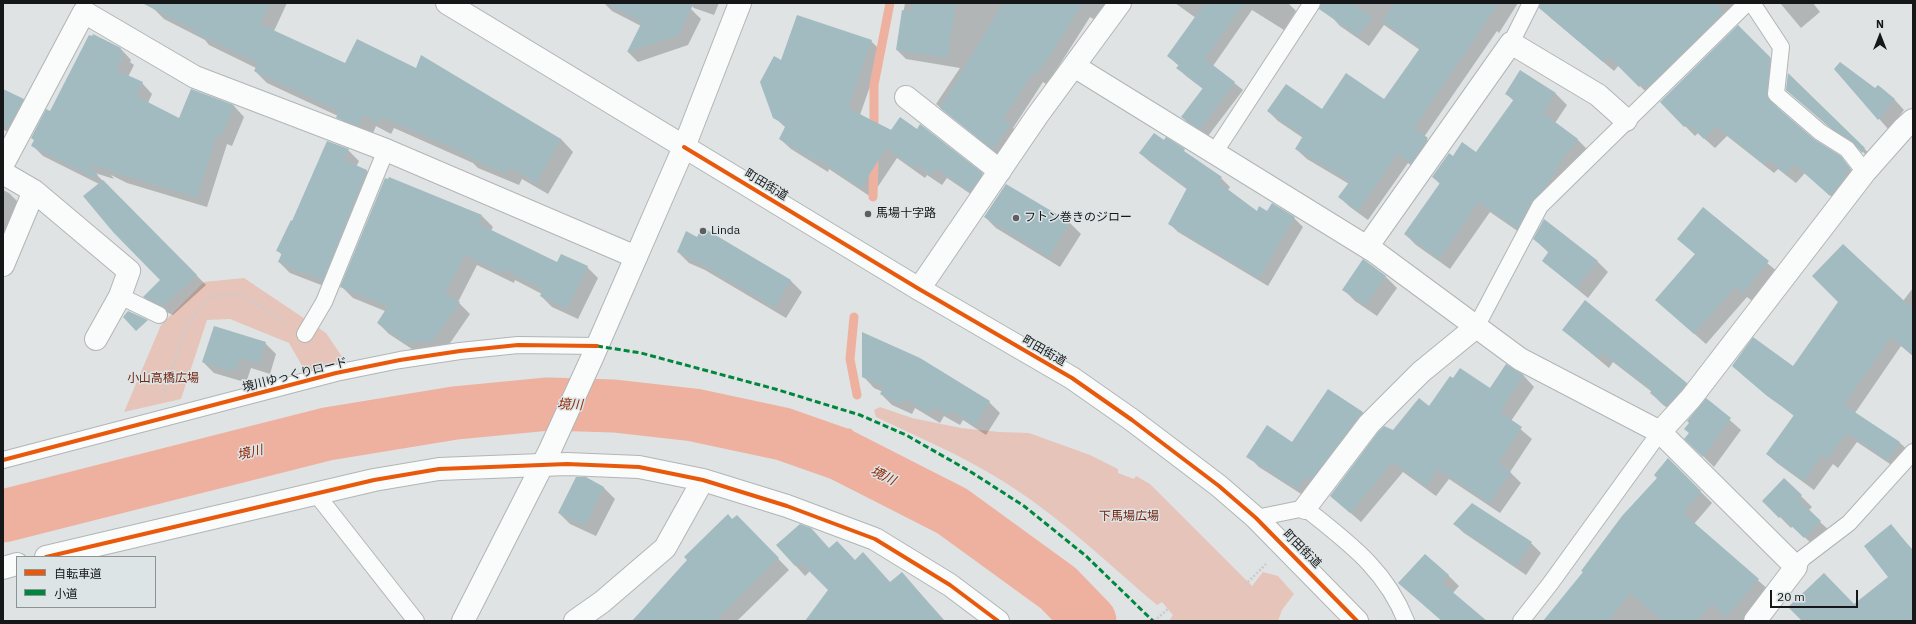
<!DOCTYPE html>
<html>
<head>
<meta charset="utf-8">
<style>
  body { margin:0 }
  #map { position:relative; width:1916px; height:624px; overflow:hidden; background:#dfe3e4; font-family:"IBM Plex Sans","Noto Sans JP",sans-serif }
  canvas { display:block }
  .frame { position:absolute; inset:0; border:4px solid #151718; pointer-events:none }
  .legend { position:absolute; left:16px; top:556px; width:140px; height:52px; box-sizing:border-box; background:#dde4e6; border:1px solid #8d9294; margin:0; padding:5px 7px; list-style:none; font-size:12px; color:#151718 }
  .legend li { display:flex; align-items:center; gap:8px; height:20px }
  .legend b { width:20px; border:1px solid #8d9294 }
  .north { position:absolute; left:1860px; top:16px; width:40px; height:40px; -webkit-text-stroke:3px #dde4e6; paint-order:stroke; rotate:0deg; font-size:11px; font-weight:700; line-height:16px; text-align:center; color:#151718 }
  .north::after { content:''; display:block; margin:auto; width:14px; height:18px; background:#151718; clip-path:polygon(50% 0,100% 100%,50% 72%,0 100%) }
  .scale { position:absolute; left:1770px; top:590px; width:88px; height:18px; box-sizing:border-box; border:2px solid #151718; border-top:0; padding-left:5px; font-size:12px; line-height:14px; white-space:nowrap; color:#151718; -webkit-text-stroke:3px #dde4e6; paint-order:stroke }
</style>
</head>
<body>
<div id="map">
<canvas width="1916" height="624"></canvas>
<div class="frame"></div>
<ul class="legend">
<li><b style="height:5px;background:#e8590c"></b>自転車道</li>
<li><b style="height:5px;background:#00873e"></b>小道</li>
</ul>
<div class="north">N</div>
<div class="scale">20 m</div>
</div>
<script>
const g = document.querySelector('canvas').getContext('2d');
g.lineJoin = 'round';
function fill(path, color) {
  g.fillStyle = color;
  g.fill(path, 'evenodd');
}
function strokePath(path, color, width, dash) {
  g.strokeStyle = color;
  g.lineWidth = width;
  g.lineCap = dash ? 'butt' : 'round';
  g.setLineDash(dash || []);
  g.stroke(path);
}
function label(font, color, halo, rows, align = 'center') {
  g.font = font + ' "IBM Plex Sans","Noto Sans JP",sans-serif';
  g.lineWidth = 3;
  g.setLineDash([]);
  g.textBaseline = 'middle';
  g.strokeStyle = halo;
  g.fillStyle = color;
  for (const [text, x, y, turn = 0] of rows) {
    g.save();
    g.translate(x, y);
    g.rotate((+turn || 0) * Math.PI / 180);
    g.textAlign = isNaN(turn) ? turn : align;
    if (halo) g.strokeText(text, 0, 0);
    g.fillText(text, 0, 0);
    g.restore();
  }
}
fill(new Path2D(`
  M244 278 326 333 347 364 305 371 289 343 230 319 207 320 181 399 124 412 161 325 204 282Z
  M880 407 912 418 961 428 999 432 1029 433 1090 455 1118 469V473L1134 479 1136 476 1150 484 1252 586 1263 572 1278 576 1294 594 1282 610 1278 621H1169L1173 615 1162 602 1157 605C1106 562 1058 515 1001 480 961 455 918 437 876 417L874 410Z`), '#e7c4ba');
fill(new Path2D(`
  M154 3H287L274 31 345 64 561 139 573 152 548 194 522 179 519 185 478 168 473 163 394 128 391 134 376 126 371 138 350 130 338 116 267 83 255 71 256 68 209 45 205 40 164 19 152 7Z
  M604 3H680L691 9 701 19 688 45 638 62 628 52 641 26 612 11Z
  M689 3H719L714 15 694 8Z
  M905 3H1115L1102 24 1090 17 1057 69 1046 84 1043 82 1013 128 1020 135 1002 158 936 104 960 68 906 59 897 50Z
  M1175 3H1288L1296 11 1284 30 1252 10 1213 66 1243 90 1208 136 1190 125 1182 117 1203 89 1186 76 1178 68 1179 66 1168 56 1196 18Z
  M1339 3H1518L1499 33 1497 31 1424 137 1438 149 1421 172 1408 163 1368 220 1350 207 1339 197 1349 184 1307 159 1296 149 1303 138 1278 121 1268 111 1322 110 1385 100 1420 50 1384 25 1369 46 1340 26 1330 15Z
  M1534 3H1735L1650 96 1619 65 1614 71 1551 18 1541 3 1536 5Z
  M1780 3H1813L1820 12 1801 28Z
  M1738 27 1780 67 1776 104 1778 110 1813 140 1840 157 1859 178 1841 205 1805 173 1796 183 1778 169 1774 173 1727 136 1715 148 1698 133 1695 136 1661 102Z
  M871 41 882 52 860 115 982 174 992 184 981 201 947 178 942 185 927 175 925 178 897 158 871 197 829 169 828 172 791 149 780 139 786 128 774 117 782 62Z
  M121 49 131 60 130 62 134 65 128 77 142 83 152 94 148 103 179 119 191 90 234 106 244 117 232 146 227 144 207 207 127 183 111 175 114 179 95 173 206 285 173 315 153 306 144 297 161 280 99 184 43 156 33 146 51 113Z
  M1835 69 1894 99 1904 110 1889 130Z
  M1789 76 1876 160 1874 163 1861 150 1838 135 1787 90Z
  M3 90 23 99 34 110 20 137 4 130 3 132Z
  M1506 94H1556L1567 105 1555 123 1577 139 1588 150 1543 212 1529 239 1490 212 1450 269 1416 245 1405 234 1441 185 1433 177 1453 158 1476 154 1514 101Z
  M1166 139 1221 178 1230 187 1228 190 1257 212 1294 218 1303 227 1268 286 1178 232 1169 223 1188 190 1150 162 1140 153 1164 142Z
  M348 150 359 161 356 167 367 171 378 182 334 290 290 273 279 262 282 255 278 251Z
  M1006 185 1070 223 1081 234 1060 267 996 228 985 217Z
  M3 190 9 193 20 204 3 253Z
  M1703 209 1779 273 1755 303 1747 297 1706 344 1656 300 1696 255 1679 239Z
  M482 216 493 227 491 231 558 264 587 267 598 278 578 319 552 307 541 296 542 294 515 280 514 283 477 265 458 302 470 314 444 352 418 353 389 334 378 323 385 311 353 298 342 287Z
  M702 228 791 281 802 292 786 318 705 270 689 263 678 252 698 238Z
  M1534 239 1597 261 1608 272 1588 298 1543 261 1549 253Z
  M1386 277 1397 288 1377 316 1355 301 1344 290Z
  M1913 288V356L1901 346 1855 413 1900 443 1910 452 1896 468 1857 442 1838 468 1833 464 1814 490 1777 463 1767 454 1794 416 1743 375 1793 368 1903 301Z
  M1563 330 1686 383 1697 394 1678 416 1662 404 1651 393 1652 392 1613 362 1609 368Z
  M265 343 276 354 270 374 251 368 247 380 242 379 241 381 214 373 203 362Z
  M1506 365 1524 376 1534 387 1511 421 1532 439 1510 472 1521 483 1500 513 1449 479 1436 496 1403 472 1361 522 1331 496 1393 431 1429 408 1490 389Z
  M863 376 989 402 1000 413 986 435 963 420 960 425 944 416 940 423 915 408 912 414 892 405 881 394 883 392 874 388Z
  M1328 390 1363 413 1374 424 1309 499 1259 467 1248 456 1293 443Z
  M1707 400 1741 430 1714 467 1686 439 1690 433Z
  M1668 459 1712 503 1694 524 1770 591 1743 621H1559L1658 477Z
  M586 478 604 488 615 499 596 536 570 524 559 513Z
  M1801 496 1812 507 1808 511 1831 532 1816 548 1793 526 1791 528 1764 501Z
  M737 516 789 570 737 621H632Z
  M1454 524 1531 543 1541 553 1526 575 1464 533Z
  M1891 526 1913 550V621H1803L1854 605 1890 577Z
  M777 545 829 549 855 561 891 583 902 573 945 621H807L829 590 810 571 805 576Z
  M1448 575 1459 586 1453 593 1485 621H1442L1399 583Z`), '#0003');
strokePath(new Path2D(`
  M874 132V85L890 3
  M873 197 874 157
  M854 317 850 359 857 395
  M840 454 849 433`), '#eeb1a0', 9);
strokePath(new Path2D(`
  M3 516 327 434 455 413 548 404 614 406 694 415 783 434 840 454 952 511 1058 588 1090 621`), '#eeb1a0', 53);
fill(new Path2D(`
  M142 3H270L260 24 345 63 357 39 416 68 421 55 561 139 536 183 510 167 507 174 465 156 466 154 382 117 379 123 363 115 359 126 336 118 339 111 254 71 258 63 195 33 196 31Z
  M604 3H694L678 35 627 52 642 22Z
  M913 3H956L947 58 896 50 902 10 912 11Z
  M1003 3H1083L1047 60 1035 75 1033 73 1003 119 1011 125 992 149 940 108Z
  M1205 3H1244L1205 59 1235 82 1200 129 1181 117 1203 88 1176 68 1179 65 1167 56Z
  M1321 3H1352L1372 17 1358 36 1319 9Z
  M1395 3H1499L1414 128 1428 138 1411 163 1397 154 1358 211 1338 197 1350 181 1295 149 1303 136 1267 111 1286 84 1322 109 1346 73 1384 99 1420 48 1382 21Z
  M1540 3H1715L1724 12 1647 88 1643 84 1639 87 1608 56 1603 62 1539 8Z
  M797 15 872 40 848 108 891 130 900 117 917 129 920 124 983 173 970 192 936 168 931 175 917 165 915 168 886 148 861 188 818 159 817 162 779 139 786 125 773 118 760 82 774 56 781 60Z
  M1738 25 1770 57 1767 93 1770 101 1814 139 1841 156 1850 168 1843 175 1845 177 1830 196 1794 164 1786 174 1768 159 1764 164 1716 126 1704 139 1688 124 1684 127 1660 102Z
  M93 34 121 48 120 52 124 54 116 70 143 82 136 96 179 118 191 89 234 105 222 136 217 134 197 197 116 173 104 167 107 170 87 164 98 175 95 178 31 146 34 140 31 138 46 109 50 111 89 35 92 36Z
  M1840 62 1875 88 1878 85 1895 99 1878 120 1834 69Z
  M1520 70 1556 93 1543 113 1578 139 1554 171 1556 172 1543 190 1532 201 1517 229 1479 202 1439 259 1404 234 1440 183 1432 177 1449 153 1453 156 1462 142 1476 152 1514 99 1505 94Z
  M1788 73 1865 148 1862 153 1852 141 1826 124 1786 90Z
  M3 89 24 99 8 127 3 125Z
  M1154 133 1164 140 1166 137 1185 149 1184 151 1222 177 1218 182 1257 211 1259 206 1267 211 1272 203 1295 217 1259 278 1168 224 1187 188 1139 153Z
  M327 141 349 149 344 160 367 170 323 280 303 272 302 273 278 262 282 253 276 251 291 220 292 221Z
  M389 177 482 215 479 224 557 262 561 254 588 266 567 309 540 296 543 289 504 270 502 273 465 255 445 294 460 302 433 341 406 343 377 323 388 306 340 287 385 178 388 179Z
  M103 180 197 275 163 306 143 297 160 280 113 232 83 196Z
  M1006 184 1070 222 1049 257 984 217Z
  M1703 207 1769 261 1743 293 1736 286 1694 334 1655 300 1695 254 1677 239Z
  M1544 219 1598 261 1576 288 1542 261 1549 251 1533 239Z
  M702 227 791 280 775 308 693 259 677 252 686 231 697 237Z
  M1843 244 1913 309V356L1891 337 1844 405 1900 442 1888 460 1847 433 1827 459 1822 455 1804 481 1766 454 1794 415 1767 396 1732 366 1753 337 1793 366 1838 302 1812 276Z
  M1363 259 1386 276 1366 305 1342 290Z
  M1585 300 1687 383 1667 406 1650 393 1652 390 1602 353 1598 358 1562 330Z
  M128 311 148 320 136 331 123 317Z
  M214 326 266 342 259 364 240 358 236 370 231 369 230 371 202 362Z
  M862 332 920 358 990 401 975 425 951 410 948 415 933 406 929 413 904 398 901 404 880 394 884 387 862 377Z
  M1506 364 1524 375 1500 412 1522 427 1498 463 1511 472 1489 503 1438 469 1426 486 1392 462 1350 513 1330 496 1378 432 1384 426 1393 430 1419 398 1429 406 1450 376 1453 378 1460 368 1490 388Z
  M1328 389 1363 412 1311 480 1306 476 1298 489 1246 457 1267 425 1292 442Z
  M1706 398 1731 418 1703 457 1684 439 1689 433 1684 429 1689 423 1687 421Z
  M1668 458 1701 491 1683 513 1759 579 1726 617 1712 604 1696 621H1663L1630 593 1608 621H1543L1583 572 1581 571 1622 516 1657 478 1654 475Z
  M576 477H586L604 487 585 526 558 513Z
  M1784 478 1802 495 1798 499 1821 521 1804 538 1781 516 1779 518 1762 501Z
  M1472 503 1532 542 1516 566 1453 524Z
  M728 514 732 519 737 515 779 558 715 621H632L687 560 684 557Z
  M800 524 811 528 829 548 837 541 855 560 863 552 890 582 902 572 944 621H805L828 590 800 562 795 566 776 545Z
  M1891 524 1913 551V621H1802L1788 607 1824 573 1854 604 1888 577 1864 546Z
  M1425 554 1449 575 1442 583 1487 621H1442L1398 583Z`), '#a1bbc1');
const lane = new Path2D(`
  M1752 3 1781 47 1776 94 1820 132 1847 149 1865 172
  M1511 43 1531 3
  M1214 153 1312 3
  M120 296 159 315
  M1476 327 1540 206 1747 3
  M305 334 324 302 386 150
  M3 460 336 373 400 360 460 351 518 345 597 346
  M317 495 416 621
  M1256 518 1305 508C1347 542 1385 568 1406 621
  M1796 567 1803 558 1849 523 1913 452
  M1521 621 1550 584 1660 432`);
const street = new Path2D(`
  M1074 66 1375 252 1520 359 1660 432 1796 567 1755 621
  M906 97 1000 171
  M3 164 84 12 195 77 386 150 636 257
  M3 173 34 191 129 271 120 296 96 339
  M1367 247 1511 43 1598 95 1626 120
  M3 265 34 191
  M919 289 1037 116 1120 3
  M1660 432 1691 398 1865 172 1903 129 1913 120
  M1305 508 1369 424 1421 372 1476 327
  M46 557 374 480 439 469 567 464 639 467 703 480 787 506 875 539 950 585 998 621
  M3 568 17 564
  M575 621 602 602 665 548 703 480`);
const secondary = new Path2D(`
  M463 621 549 452 592 358 684 147 740 3`);
const primary = new Path2D(`
  M447 3 919 289 1072 378 1132 420 1219 486 1256 518 1357 621`);
strokePath(lane, '#b2b5b6', 18);
strokePath(street, '#b2b5b6', 24);
strokePath(secondary, '#b2b5b6', 24);
strokePath(primary, '#b2b5b6', 24);
strokePath(new Path2D(`
  M163 395 186 326 210 296 240 294 286 322
  M1245 585 1266 564
  M1154 621 1168 609`), '#cbcbcb', 2.5, [2, 2]);
strokePath(lane, '#fafbfb', 16);
strokePath(street, '#fafbfb', 22);
strokePath(secondary, '#fafbfb', 22);
strokePath(primary, '#fafbfb', 22);
strokePath(new Path2D(`
  M597 346 641 353 775 389 860 415 906 435 971 472 1024 506 1086 556 1153 621`), '#00873e', 3, [6, 3]);
strokePath(new Path2D(`
  M684 147 919 289 1072 378 1132 420 1219 486 1256 518 1357 621
  M3 460 336 373 400 360 460 351 518 345 597 346
  M46 557 374 480 439 469 567 464 639 467 703 480 787 506 875 539 950 585 998 621`), '#e8590c', 4);
for (const [x, y, r, color] of [
  [868,214,4,"#5c5e5f"],
  [1016,218,4,"#5c5e5f"],
  [703,231,4,"#5c5e5f"]
]) {
  const dot = new Path2D();
  dot.arc(x, y, r, 0, 2 * Math.PI);
  g.fillStyle = color;
  g.fill(dot);
  strokePath(dot, '#dde4e6', 1.5);
}
label('12px', '#151718', '#dde4e6', [
  ["町田街道",766,185,31],
  ["町田街道",1044,351,30],
  ["境川ゆっくりロード",295,375,-14],
  ["町田街道",1302,549,45]
]);
label('12px', '#151718', '#dde4e6', [
  ["馬場十字路",876,214],
  ["フトン巻きのジロー",1024,218],
  ["Linda",711,231]
], 'left');
label('12px', '#742610', '#dde4e6', [
  ["小山高橋広場",163,379],
  ["下馬場広場",1129,517]
]);
label('italic 13px', '#8e2806', '#dde4e6', [
  ["境川",570,405,2],
  ["境川",250,453,-14],
  ["境川",883,476,27]
]);
</script>
</body>
</html>
